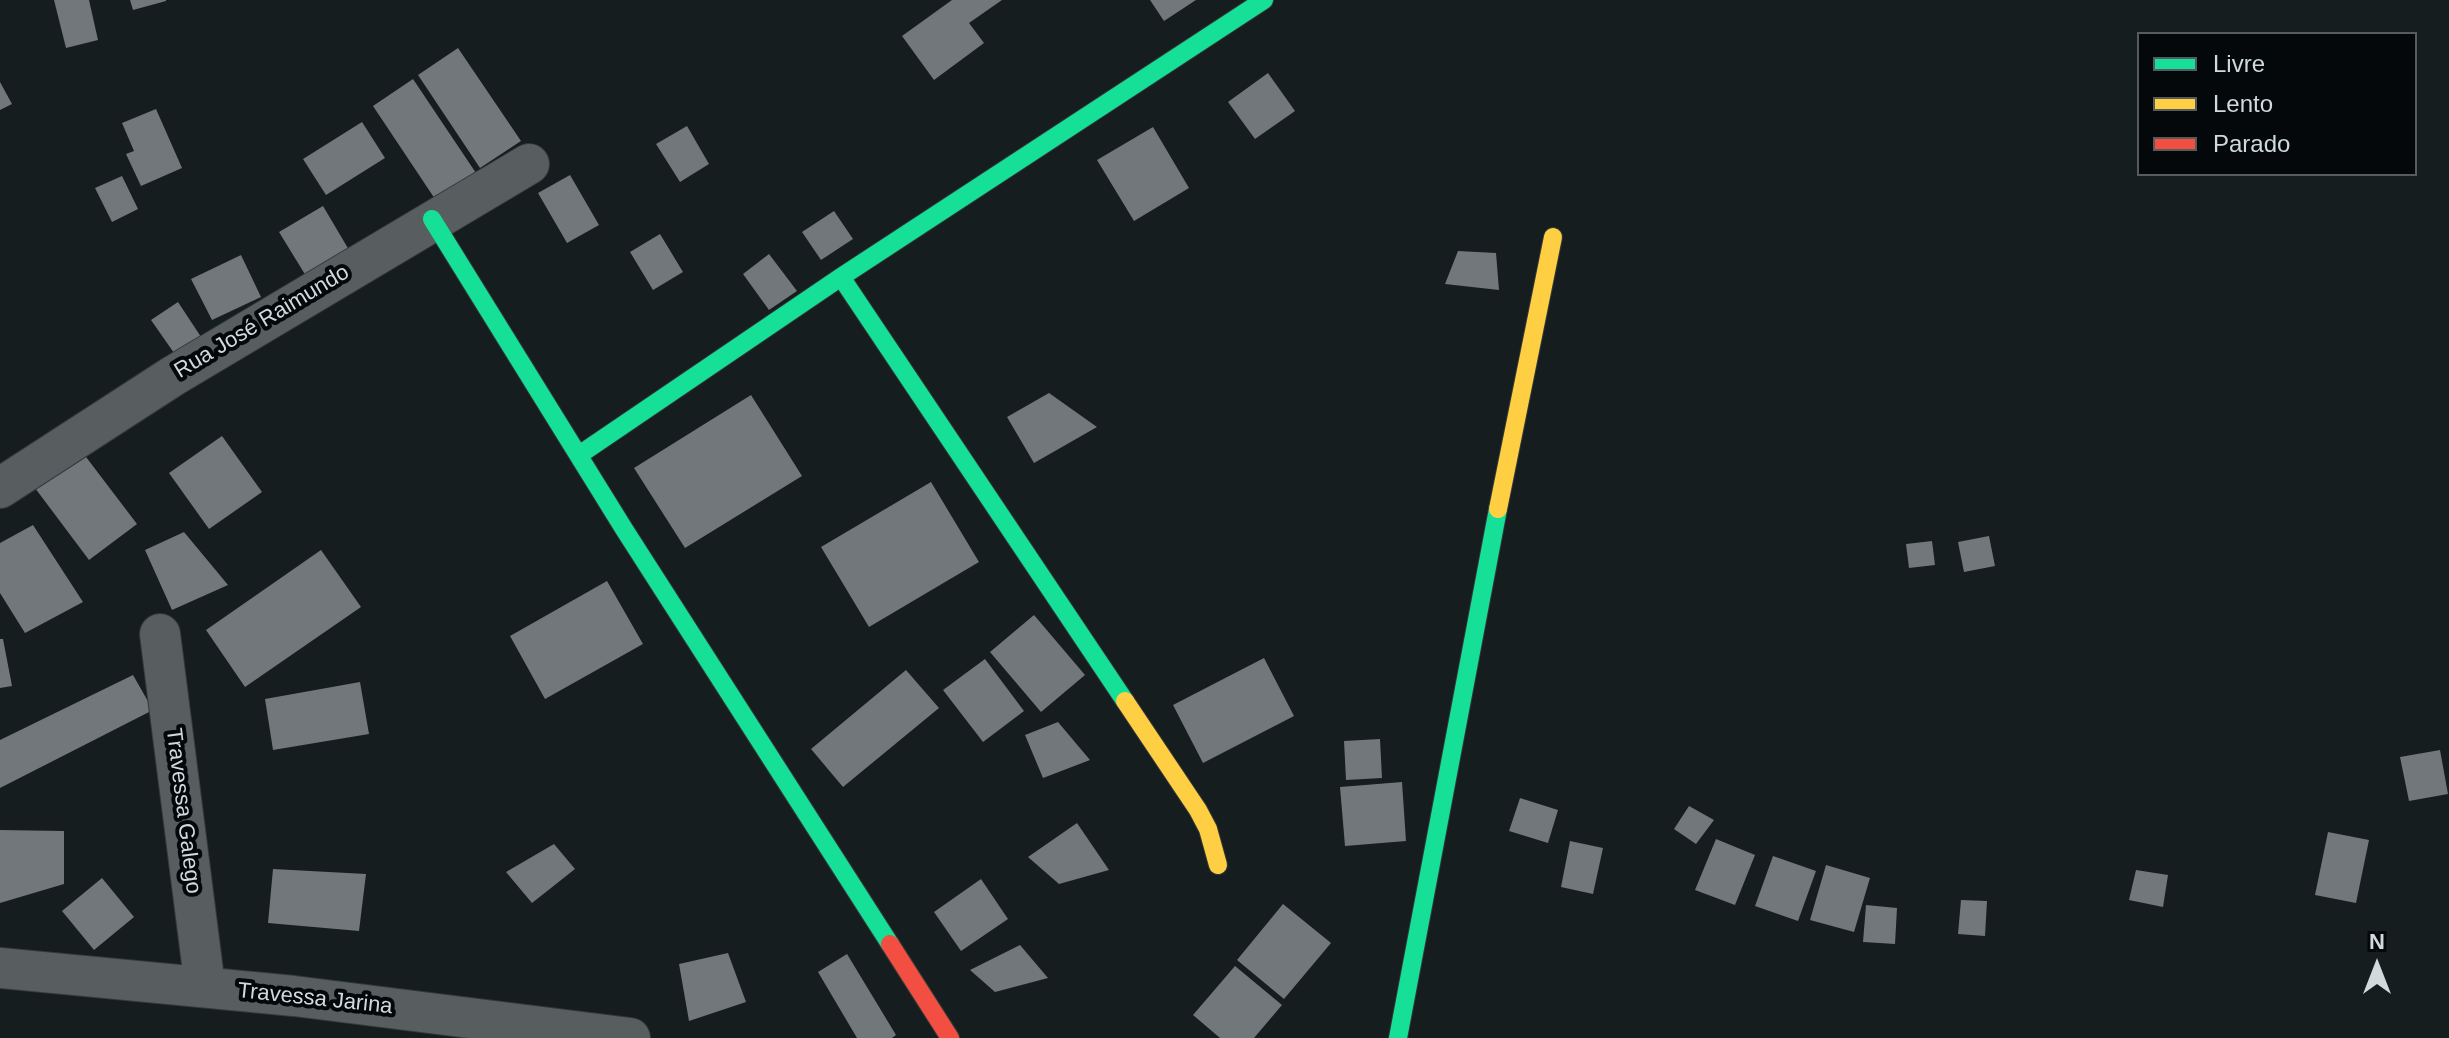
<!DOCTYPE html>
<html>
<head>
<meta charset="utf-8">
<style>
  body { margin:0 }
  #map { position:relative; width:2449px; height:1038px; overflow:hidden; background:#161d1f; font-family:Helvetica,sans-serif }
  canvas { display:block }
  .legend { position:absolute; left:2137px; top:32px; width:280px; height:144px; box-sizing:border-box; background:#04080a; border:2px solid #565c5e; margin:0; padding:10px 14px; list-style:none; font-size:24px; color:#d0d9dc }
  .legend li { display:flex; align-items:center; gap:16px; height:40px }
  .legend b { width:40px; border:2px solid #565c5e }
  .north { position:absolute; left:2337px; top:926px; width:80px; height:80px; -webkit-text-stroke:6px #04080a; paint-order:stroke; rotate:0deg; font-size:22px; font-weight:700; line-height:32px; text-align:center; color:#d0d9dc }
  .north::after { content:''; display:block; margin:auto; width:28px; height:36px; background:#d0d9dc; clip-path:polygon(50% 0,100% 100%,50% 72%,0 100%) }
</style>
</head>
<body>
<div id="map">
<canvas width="2449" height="1038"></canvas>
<ul class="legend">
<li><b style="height:10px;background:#16e098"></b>Livre</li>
<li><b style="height:10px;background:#ffcf43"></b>Lento</li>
<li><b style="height:10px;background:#f24e42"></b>Parado</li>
</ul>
<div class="north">N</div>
</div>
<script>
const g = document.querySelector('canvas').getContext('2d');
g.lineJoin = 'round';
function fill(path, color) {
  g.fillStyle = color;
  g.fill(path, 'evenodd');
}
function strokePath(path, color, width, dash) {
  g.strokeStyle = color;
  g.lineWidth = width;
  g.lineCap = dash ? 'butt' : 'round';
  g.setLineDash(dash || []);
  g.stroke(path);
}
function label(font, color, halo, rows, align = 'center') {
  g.font = font + ' Helvetica,sans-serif';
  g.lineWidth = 8;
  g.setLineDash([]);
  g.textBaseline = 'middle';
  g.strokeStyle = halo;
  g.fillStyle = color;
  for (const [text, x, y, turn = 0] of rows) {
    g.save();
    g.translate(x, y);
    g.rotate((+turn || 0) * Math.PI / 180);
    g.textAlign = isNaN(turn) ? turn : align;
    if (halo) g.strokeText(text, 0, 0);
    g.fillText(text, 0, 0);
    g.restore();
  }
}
fill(new Path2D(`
  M54 0H89L98 40 66 48Z
  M130 0H166V1L133 10Z
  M952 0H1002L969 23 984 43 934 80 902 36Z
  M1150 0H1196L1164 21Z
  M458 48 521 141 480 168 418 75Z
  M1268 73 1295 111 1255 139 1228 102Z
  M413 79 476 173 435 199 373 106Z
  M0 82 12 104 0 110Z
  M156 109 182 168 141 186 126 154 134 151 122 123Z
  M362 122 385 158 326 195 303 159Z
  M687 126 709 164 680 182 656 144Z
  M1153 127 1189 188 1134 221 1097 160Z
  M570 175 599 225 567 243 538 193Z
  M122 176 138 209 112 222 95 188Z
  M323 206 349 250 306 276 279 232Z
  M834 211 853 239 821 260 802 232Z
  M660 234 683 272 653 290 630 252Z
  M1458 251 1496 253 1499 290 1445 284Z
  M769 254 797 291 769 310 743 274Z
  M241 255 261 297 212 320 191 279Z
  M178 302 207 346 181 363 151 320Z
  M1049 393 1097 427 1034 463 1007 417Z
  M751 395 802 476 685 548 634 468Z
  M222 436 262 492 209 529 169 473Z
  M83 453 137 524 89 560 35 488Z
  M931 482 979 562 869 627 821 547Z
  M33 525 83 602 25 633 0 593V543Z
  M184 532 228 585 172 610 145 550Z
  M1989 536 1995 566 1964 572 1958 542Z
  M1932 541 1935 565 1909 568 1906 544Z
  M321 550 361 607 245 687 206 630Z
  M607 581 643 644 545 699 510 636Z
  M1034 615 1085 675 1041 712 990 652Z
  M0 639H3L12 686 0 688Z
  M1264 658 1294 716 1203 763 1173 705Z
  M985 659 1024 711 983 742 943 690Z
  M906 670 939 708 843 787 811 749Z
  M133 675 153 710 0 788V740Z
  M360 682 369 734 273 750 265 699Z
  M1058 722 1090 760 1043 778 1025 735Z
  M1380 739 1382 778 1346 780 1344 741Z
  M2440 750 2448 794 2409 801 2400 757Z
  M1402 782 1406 841 1345 846 1340 787Z
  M1520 798 1558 810 1548 843 1509 831Z
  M1689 806 1714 820 1696 844 1674 829Z
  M1077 823 1109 870 1059 884 1028 857Z
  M0 830 64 831V884L0 903Z
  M2328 832 2369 840 2356 903 2315 895Z
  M1716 839 1755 855 1735 905 1695 890Z
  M1570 841 1603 848 1593 894 1561 887Z
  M554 844 575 869 532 903 506 872Z
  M1773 856 1816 871 1798 921 1755 906Z
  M1826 865 1870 878 1854 932 1810 920Z
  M273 869 366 874 359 931 268 923Z
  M2136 870 2168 875 2163 907 2129 900Z
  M102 878 134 917 94 950 62 911Z
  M981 879 1008 919 961 951 934 912Z
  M1961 900 1987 901 1985 936 1958 934Z
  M1283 904 1331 943 1284 999 1237 960Z
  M1866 905 1897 908 1895 944 1863 942Z
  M1020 945 1048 978 995 992 970 970Z
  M728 953 746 1002 689 1021 679 964Z
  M847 954 896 1035 892 1038H857L818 972Z
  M1235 966 1282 1005 1254 1038H1220L1193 1015Z`), '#71777a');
const street = new Path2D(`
  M0 488 173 376 529 164
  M160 634 205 987
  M0 968 294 996 630 1038`);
const fast = new Path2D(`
  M432 219 624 529 890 944
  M841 277 1125 701
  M579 455 841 277 1264 0
  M1398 1038 1498 509`);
const slow = new Path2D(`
  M1498 509 1553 237
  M1125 701 1198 810 1208 829 1218 865`);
const jam = new Path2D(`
  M890 944 950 1038`);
strokePath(street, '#34393b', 42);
strokePath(fast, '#34393b', 20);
strokePath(slow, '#34393b', 20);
strokePath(jam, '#34393b', 20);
strokePath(street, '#585e5f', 40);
strokePath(fast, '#16e098', 18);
strokePath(slow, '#ffcf43', 18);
strokePath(jam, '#f24e42', 18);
label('22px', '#d0d9dc', '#04080a', [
  ["Rua José Raimundo",262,322,-31],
  ["Travessa Galego",183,811,83],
  ["Travessa Jarina",315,999,6]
]);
</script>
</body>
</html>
